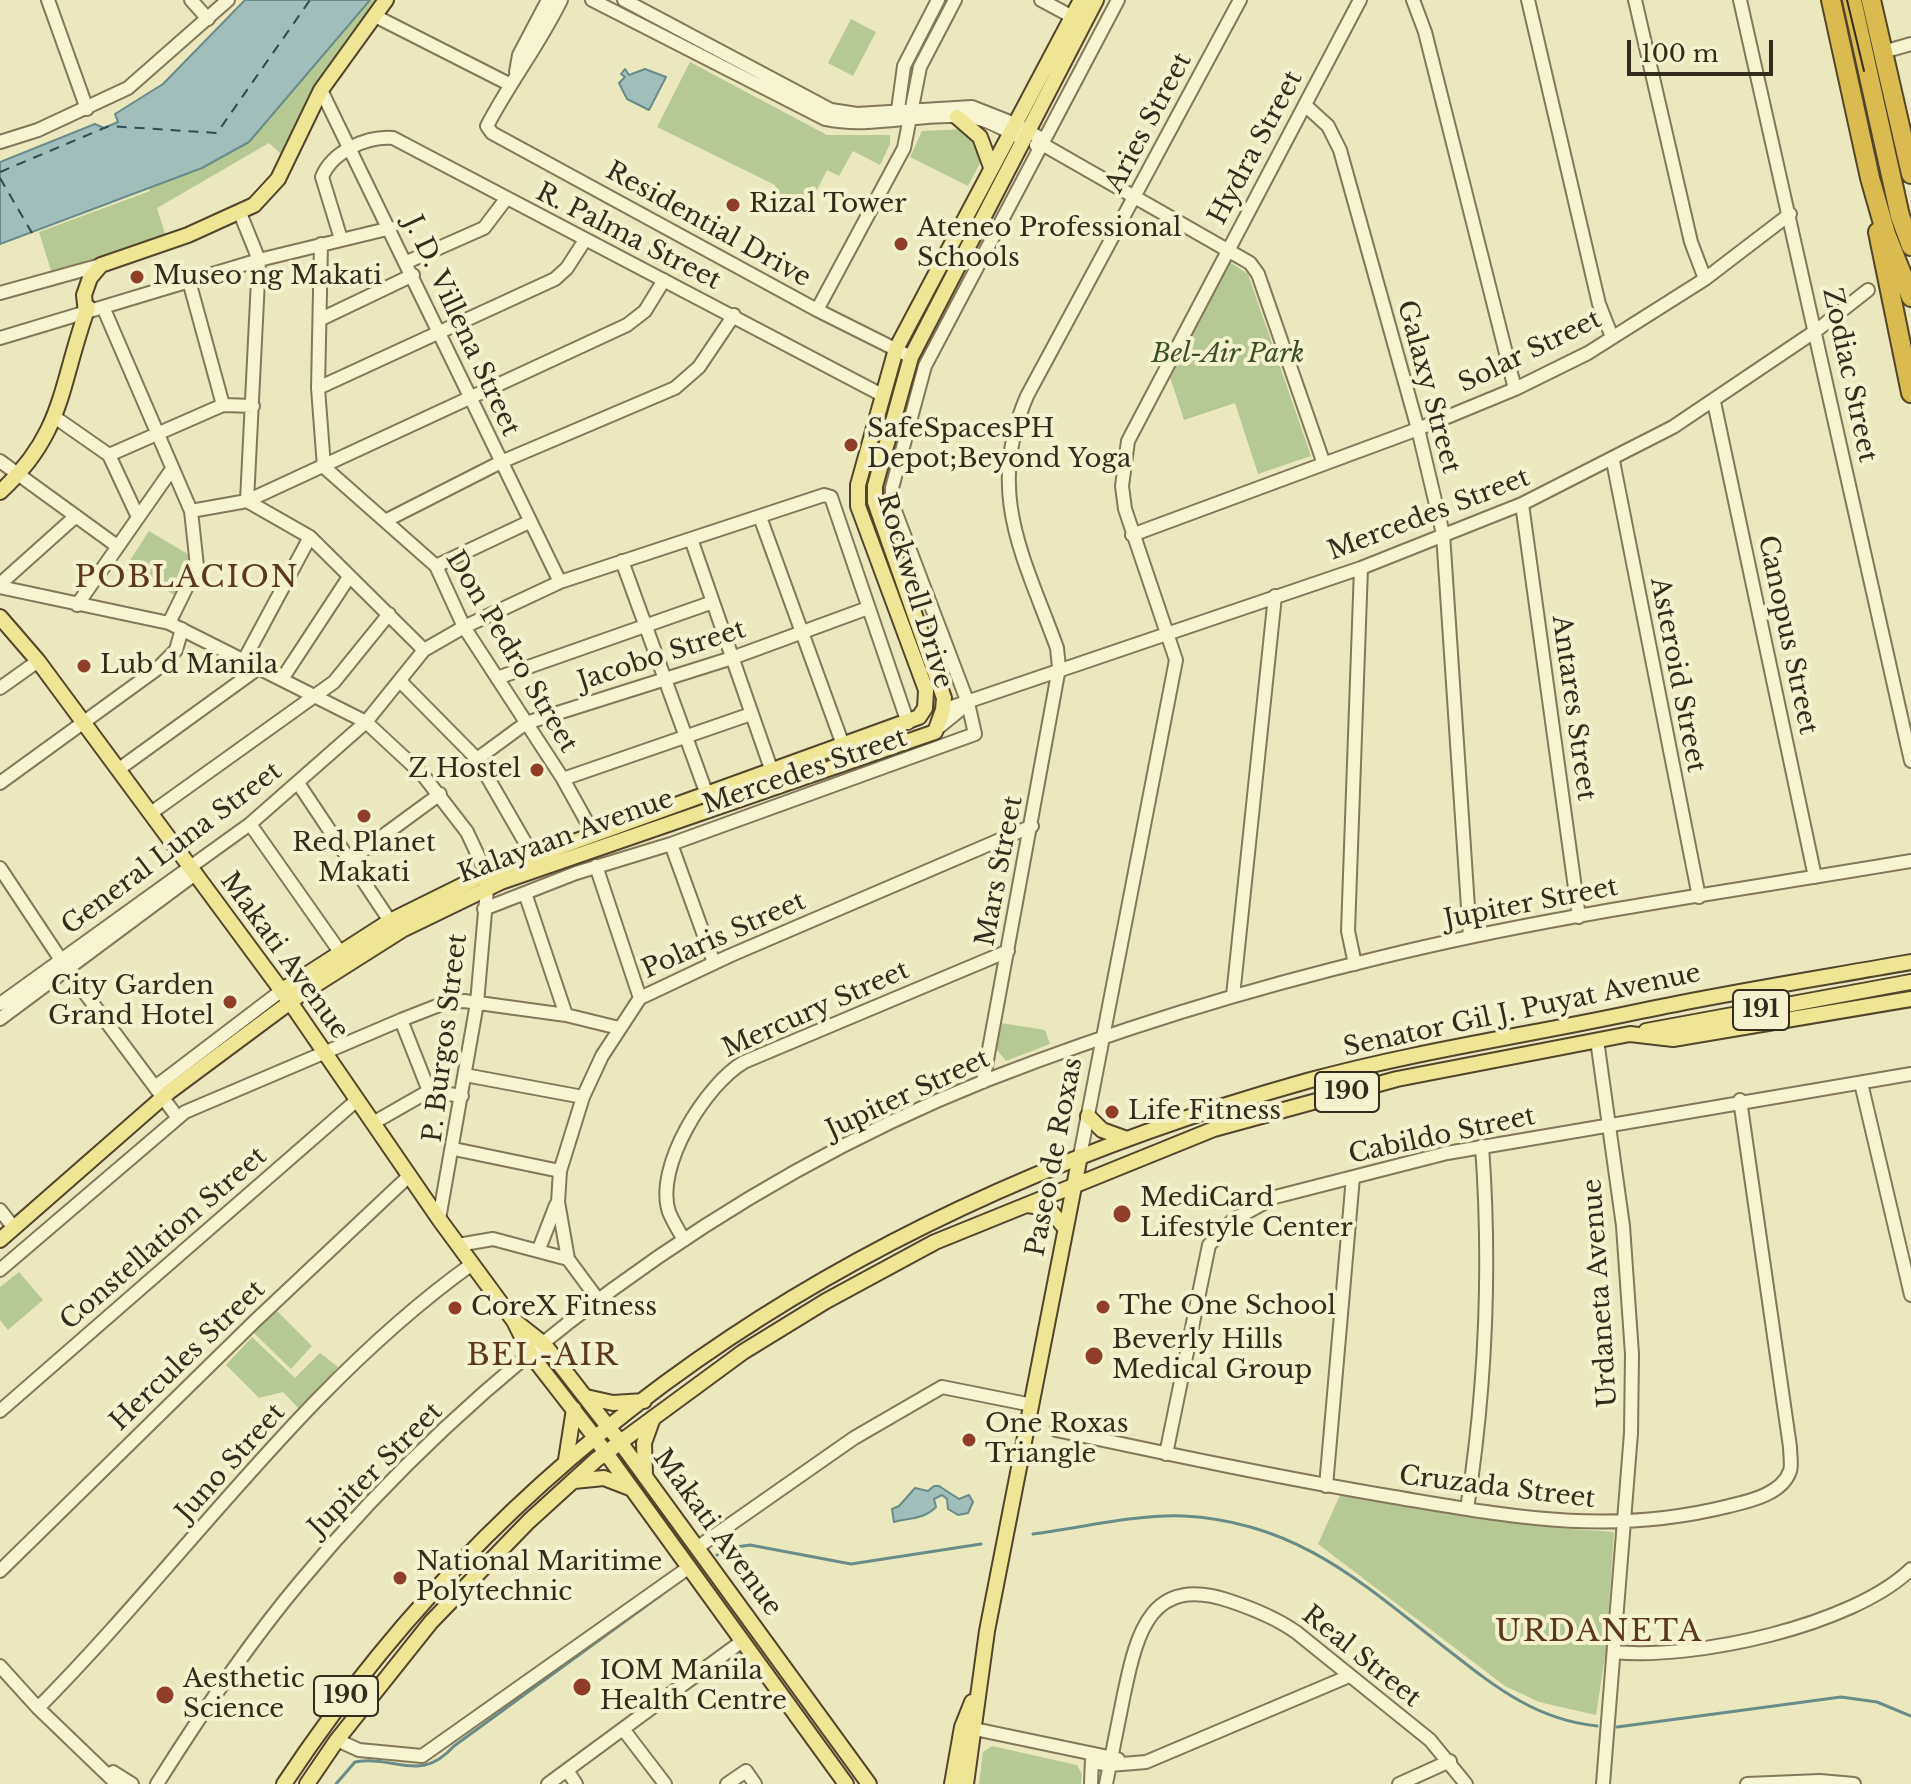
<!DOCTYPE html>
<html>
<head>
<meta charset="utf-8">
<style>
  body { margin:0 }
  #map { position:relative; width:1911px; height:1784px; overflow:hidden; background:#ece8be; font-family:"Libre Baskerville",serif }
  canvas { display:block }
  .scale { position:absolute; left:1627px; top:40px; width:146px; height:36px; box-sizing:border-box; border:4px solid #332c1c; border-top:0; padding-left:10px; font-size:24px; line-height:28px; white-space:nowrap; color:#332c1c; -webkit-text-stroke:6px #f4f1cd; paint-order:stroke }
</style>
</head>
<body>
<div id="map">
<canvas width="1911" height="1784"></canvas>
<div class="scale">100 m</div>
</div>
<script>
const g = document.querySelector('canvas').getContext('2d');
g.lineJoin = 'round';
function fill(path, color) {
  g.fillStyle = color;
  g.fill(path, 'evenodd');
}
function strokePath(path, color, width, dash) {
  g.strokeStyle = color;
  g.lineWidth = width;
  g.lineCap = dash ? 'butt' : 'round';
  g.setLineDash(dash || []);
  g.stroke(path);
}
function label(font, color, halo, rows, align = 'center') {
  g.font = font + ' "Libre Baskerville",serif';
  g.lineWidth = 8;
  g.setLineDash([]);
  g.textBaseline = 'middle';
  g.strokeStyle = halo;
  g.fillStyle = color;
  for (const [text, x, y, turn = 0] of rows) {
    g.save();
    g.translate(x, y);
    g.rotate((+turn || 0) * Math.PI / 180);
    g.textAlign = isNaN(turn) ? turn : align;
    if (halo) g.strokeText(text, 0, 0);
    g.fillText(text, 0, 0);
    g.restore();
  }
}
fill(new Path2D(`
  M370 0H380L315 83 281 154 269 143 157 208 166 237 52 274 39 232 150 191 149 189 208 164 249 142Z
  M851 19 876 32 853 76 828 63Z
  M690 62 827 135H890V144L880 165 853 151 839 176 827 170 805 214 779 201 775 185 657 127Z
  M966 129 985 132 989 146 968 186 910 157 922 131Z
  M1227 260 1248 274 1311 456 1258 474 1235 403 1184 420 1168 371Z
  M149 531 191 556 192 569 179 598 127 565Z
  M1001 1023 1045 1030 1050 1044 1006 1061 997 1050Z
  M19 1272 43 1300 8 1330 0 1320V1287Z
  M275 1309 312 1346 291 1369 253 1332Z
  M252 1337 295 1378 320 1353 338 1367 300 1410 283 1392 259 1398 226 1365Z
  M1340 1495 1558 1528 1614 1532 1606 1650 1596 1715 1539 1702 1505 1686 1318 1544Z
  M992 1746 1077 1765 1082 1774 1081 1784H979L983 1752Z`), '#b7c992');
const water = new Path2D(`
  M245 0H370L249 142 202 168 0 244V162L95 124 104 128 118 122 115 114 163 84Z
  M625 69 629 75 645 69 666 77 649 110 627 99 619 83 625 77 621 74Z
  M934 1486H939L959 1499 969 1495 973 1502 968 1513 958 1515 948 1509 947 1499 942 1495 934 1499 936 1507C923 1520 911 1517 894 1522L892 1509 899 1506 915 1488 928 1491Z`);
fill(water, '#a1bebb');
strokePath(water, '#698b89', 2);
strokePath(new Path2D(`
  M1033 1534C1079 1528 1137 1514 1184 1516 1298 1522 1363 1584 1448 1650 1494 1686 1536 1720 1597 1726
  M717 1555 730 1548 750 1545 851 1564 981 1544
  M1617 1727 1841 1697 1877 1702 1911 1716
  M336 1784 355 1762C397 1755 420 1784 454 1746L683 1579`), '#698b89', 3);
strokePath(new Path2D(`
  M0 172 109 126 217 133 310 0
  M0 178 32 233`), '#2b4d53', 2, [10, 8]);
const minor = new Path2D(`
  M48 0 87 109
  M191 0 208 19
  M561 0C539 45 510 82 487 126L492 133 817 310 911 357
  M592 0 825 119C872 129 920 112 967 117 986 118 1003 129 1019 137
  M624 0 831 110 857 114 972 107 1015 124 1037 136 1042 144
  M1041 0 1080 21
  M1413 0 1425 32 1515 389
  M1528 0 1599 304 1612 337
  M1635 0 1691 242 1705 279
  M1740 0 1911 761
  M375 16 509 84
  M1883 52 1911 44
  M516 72 519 55 548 0
  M321 90 560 582
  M1305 105 1328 126 1340 150 1418 429 1443 534 1470 937
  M897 117 904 66 938 0
  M0 142 38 130 128 88 228 0
  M1036 145 1042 144 1250 263 1258 274 1324 464
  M240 213 259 260 247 501
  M341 239 322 177C332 152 366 136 393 138L882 395
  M321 244 318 388 324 467 436 566 464 627 563 779 593 833
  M407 262 484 228 506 199
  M189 281 223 405
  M0 293 101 265
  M103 307 191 511 197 566 169 623
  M817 310 904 148 920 67 955 0
  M321 319 413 275
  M0 338 259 260 391 228
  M318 388 555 279 567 268 585 240
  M1714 402 1815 877
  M56 418 109 455 137 515
  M109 455 223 405 253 406
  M0 461 117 546
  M1613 461 1699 897
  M247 501 310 537 424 650
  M1522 504 1579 917
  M191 511 247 501 627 325 645 311 664 280
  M760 517 843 745
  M385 521 501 462 675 388 699 367 734 315
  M1132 535 1418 429 1515 389 1588 353 1705 279 1790 214
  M691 539 777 786
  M622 561 706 792
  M436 566 529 522
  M0 584 76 516
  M0 587 169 623 366 722 423 775 467 832 482 864 487 889 477 1003 439 1219
  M77 605 172 469
  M244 660 310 537
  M497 678 713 602
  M282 679 349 577
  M400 681 477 759 533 856
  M0 688 38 661
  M943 710 1361 568 1522 504 1673 427 1817 330 1868 290
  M939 727 966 705
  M477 759 526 723 732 658 868 608
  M119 769 260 667
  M563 779 751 714
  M0 783 157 669 176 650 182 629
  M298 783 390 921
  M151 813 334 682 389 614
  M250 824 340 952
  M671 844 714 963
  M350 860 440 794
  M596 866 640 998
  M0 868 67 969 178 1118
  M525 893 566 1015
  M484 909 576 873 671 844 975 734 968 703 892 503V488L925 366 1118 0
  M1355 964 1348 931 1361 568
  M1233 996 1275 596
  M0 1004 250 824 366 722 424 650 464 627 560 582 824 495 831 497 908 723
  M0 1019 195 874
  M401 1020 429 1091
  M1597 1040 1623 1226 1632 1354 1631 1433 1603 1784
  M465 1075 583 1097
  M983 1082 1059 668 1057 648C1024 557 985 493 1027 396L1240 0
  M1861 1083 1911 1295
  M155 1087 281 991
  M373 1123 429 1091 462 1096
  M454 1149 560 1171
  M1080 1156 1176 660 1125 509 1122 486 1128 441 1360 0
  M0 1210 14 1228
  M684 1240C679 1231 673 1222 669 1212 654 1167 706 1084 744 1062L1008 951
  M458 1245 493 1239 568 1259
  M539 1249 556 1205
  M0 1270 185 1112 401 1020 447 1002 464 1001 566 1015 619 1028
  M599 1301 568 1259 558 1202 560 1171 583 1097 602 1056 640 998 729 956 1032 826
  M0 1411 357 1100
  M1056 1430C1168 1454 1281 1478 1394 1497 1513 1517 1609 1536 1729 1506 1750 1501 1782 1494 1790 1471 1792 1465 1790 1454 1790 1447L1740 1100
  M1166 1454 1209 1245 1233 1220 1275 1197 1447 1153 1911 1074
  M1326 1486 1353 1177
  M1467 1509C1486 1387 1491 1269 1482 1146
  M698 1547 854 1438 942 1387 1032 1405
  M0 1571 255 1321 409 1176
  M1614 1652C1694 1660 1852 1626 1911 1569
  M0 1666 38 1708 117 1784
  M38 1708C183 1562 303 1385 472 1264
  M965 1727 1118 1759
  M623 1729 665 1784
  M337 1740 359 1750 422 1756 688 1568
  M1093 1762 1110 1765 1146 1762 1347 1677
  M567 1770 576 1784
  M113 1772 132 1784
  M157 1784C201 1714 247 1645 300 1582 478 1367 728 1183 987 1080 1115 1030 1248 989 1382 957 1556 914 1735 891 1911 861
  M548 1784 741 1642
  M727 1784 746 1771 755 1784
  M1091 1784 1092 1758
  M1106 1784C1112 1754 1118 1724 1124 1694 1137 1632 1151 1574 1230 1601 1254 1609 1276 1618 1296 1632L1430 1740 1466 1784
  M1399 1784 1450 1761
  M1747 1784 1820 1781 1854 1784`);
const major = new Path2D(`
  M957 117 980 137 991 167
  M86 313 84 295 90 278 101 265 188 235 254 205 278 179 321 90 386 0
  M0 492C65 433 60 383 88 307
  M0 617 38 661 290 1002 439 1219 514 1321 531 1355 590 1431 846 1784
  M281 991 390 921 485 874 919 717 925 708 926 690 858 506V485L896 349 1081 0
  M1646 1031 1911 982
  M1088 1116 1102 1130 1127 1139
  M1027 1205 1048 1208 1065 1228
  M0 1240 169 1092 301 994 402 930 501 882 935 732 943 710 944 698 875 502V486L911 357 1096 0
  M516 1322 544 1344 620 1442 869 1784
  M586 1397 613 1403 644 1401
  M566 1460 574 1409
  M645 1475 644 1443 653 1418
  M574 1481 604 1478 630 1488
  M284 1784C529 1414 886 1199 1307 1081 1417 1051 1529 1035 1641 1011 1730 992 1821 978 1911 962
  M307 1784 337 1740 431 1622 529 1521 596 1460 743 1352 826 1301 935 1242 1214 1129 1397 1079 1630 1034 1673 1039 1911 999
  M952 1784 962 1727 972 1702
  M966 1784 987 1631 1080 1156`);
const highway = new Path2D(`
  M1831 0 1870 178 1886 234 1911 297
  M1852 0 1900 216 1911 246
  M1871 0 1911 174
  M1878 232 1911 393`);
strokePath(minor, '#837857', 16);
strokePath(major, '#51452c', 18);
strokePath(highway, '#51452c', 22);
strokePath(minor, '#f7f4d0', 12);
strokePath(major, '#efe695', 14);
strokePath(highway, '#dbbb4f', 18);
strokePath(new Path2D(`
  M1847 0 1864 71`), '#332c1c', 2);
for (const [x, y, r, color] of [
  [733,205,8,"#913e29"],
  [901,244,8,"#913e29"],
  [137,277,8,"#913e29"],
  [851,445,8,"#913e29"],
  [84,666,8,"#913e29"],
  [537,770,8,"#913e29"],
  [364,816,8,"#913e29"],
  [230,1002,8,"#913e29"],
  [1112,1112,8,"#913e29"],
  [1122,1214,10,"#913e29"],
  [1103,1307,8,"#913e29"],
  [455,1308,8,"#913e29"],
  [1094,1356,10,"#913e29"],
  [969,1440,8,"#913e29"],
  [400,1578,8,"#913e29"],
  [582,1687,10,"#913e29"],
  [165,1695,10,"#913e29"]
]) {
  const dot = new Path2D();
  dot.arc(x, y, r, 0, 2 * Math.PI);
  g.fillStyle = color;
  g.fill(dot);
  strokePath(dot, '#f4f1cd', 3);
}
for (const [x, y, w] of [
  [1761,1010,56],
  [1347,1092,64],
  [346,1696,64]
]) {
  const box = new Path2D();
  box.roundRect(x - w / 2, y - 20, w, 40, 6);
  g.fillStyle = '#f4f1cd';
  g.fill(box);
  strokePath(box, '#332c1c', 2);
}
label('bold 24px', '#332c1c', null, [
  ["191",1761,1010],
  ["190",1347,1092],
  ["190",346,1696]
]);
label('26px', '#332c1c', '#f4f1cd', [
  ["Aries Street",1149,123,-62],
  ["Hydra Street",1256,148,-62],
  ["Residential Drive",708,225,29],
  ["R. Palma Street",628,237,27],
  ["J. D. Villena Street",461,326,65],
  ["Solar Street",1530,352,-26],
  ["Zodiac Street",1849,375,78],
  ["Galaxy Street",1428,387,75],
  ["Mercedes Street",1429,515,-21],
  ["Rockwell Drive",914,591,73],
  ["Canopus Street",1787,635,78],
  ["Don Pedro Street",511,652,59],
  ["Jacobo Street",662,656,-18],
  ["Asteroid Street",1677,675,79],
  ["Antares Street",1573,708,82],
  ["Mercedes Street",805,772,-19],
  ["Kalayaan Avenue",566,837,-20],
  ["General Luna Street",172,849,-37],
  ["Mars Street",1000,871,-79],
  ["Jupiter Street",1531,904,-11],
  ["Polaris Street",724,936,-24],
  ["Makati Avenue",284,956,54],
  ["Mercury Street",816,1010,-24],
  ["Senator Gil J. Puyat Avenue",1522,1011,-12],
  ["P. Burgos Street",446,1038,-83],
  ["Jupiter Street",908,1095,-25],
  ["Cabildo Street",1442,1136,-12],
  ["Paseo de Roxas",1055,1157,-79],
  ["Constellation Street",164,1239,-41],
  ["Urdaneta Avenue",1601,1293,-94],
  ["Hercules Street",188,1356,-44],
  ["Juno Street",231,1463,-48],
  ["Jupiter Street",376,1470,-45],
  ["Cruzada Street",1497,1488,7],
  ["Makati Avenue",717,1533,54],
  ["Real Street",1361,1657,39]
]);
label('26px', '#332c1c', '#f4f1cd', [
  ["Rizal Tower",749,205],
  ["Ateneo Professional",917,229],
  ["Schools",917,259],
  ["Museo ng Makati",153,277],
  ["SafeSpacesPH",867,430],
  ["Depot;Beyond Yoga",867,460],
  ["Lub d Manila",100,666],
  ["Z Hostel",521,770,"right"],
  ["Red Planet",364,844,"center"],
  ["Makati",364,874,"center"],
  ["City Garden",214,987,"right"],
  ["Grand Hotel",214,1017,"right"],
  ["Life Fitness",1128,1112],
  ["MediCard",1140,1199],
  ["Lifestyle Center",1140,1229],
  ["The One School",1119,1307],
  ["CoreX Fitness",471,1308],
  ["Beverly Hills",1112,1341],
  ["Medical Group",1112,1371],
  ["One Roxas",985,1425],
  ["Triangle",985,1455],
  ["National Maritime",416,1563],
  ["Polytechnic",416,1593],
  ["IOM Manila",600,1672],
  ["Health Centre",600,1702],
  ["Aesthetic",183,1680],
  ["Science",183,1710]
], 'left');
label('italic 26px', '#3b4f23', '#f4f1cd', [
  ["Bel-Air Park",1228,355]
]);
g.letterSpacing = '2px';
label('30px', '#5e381c', '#f4f1cd', [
  ["POBLACION",187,579],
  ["BEL-AIR",543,1357],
  ["URDANETA",1599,1633]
]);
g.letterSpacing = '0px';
</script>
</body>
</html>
